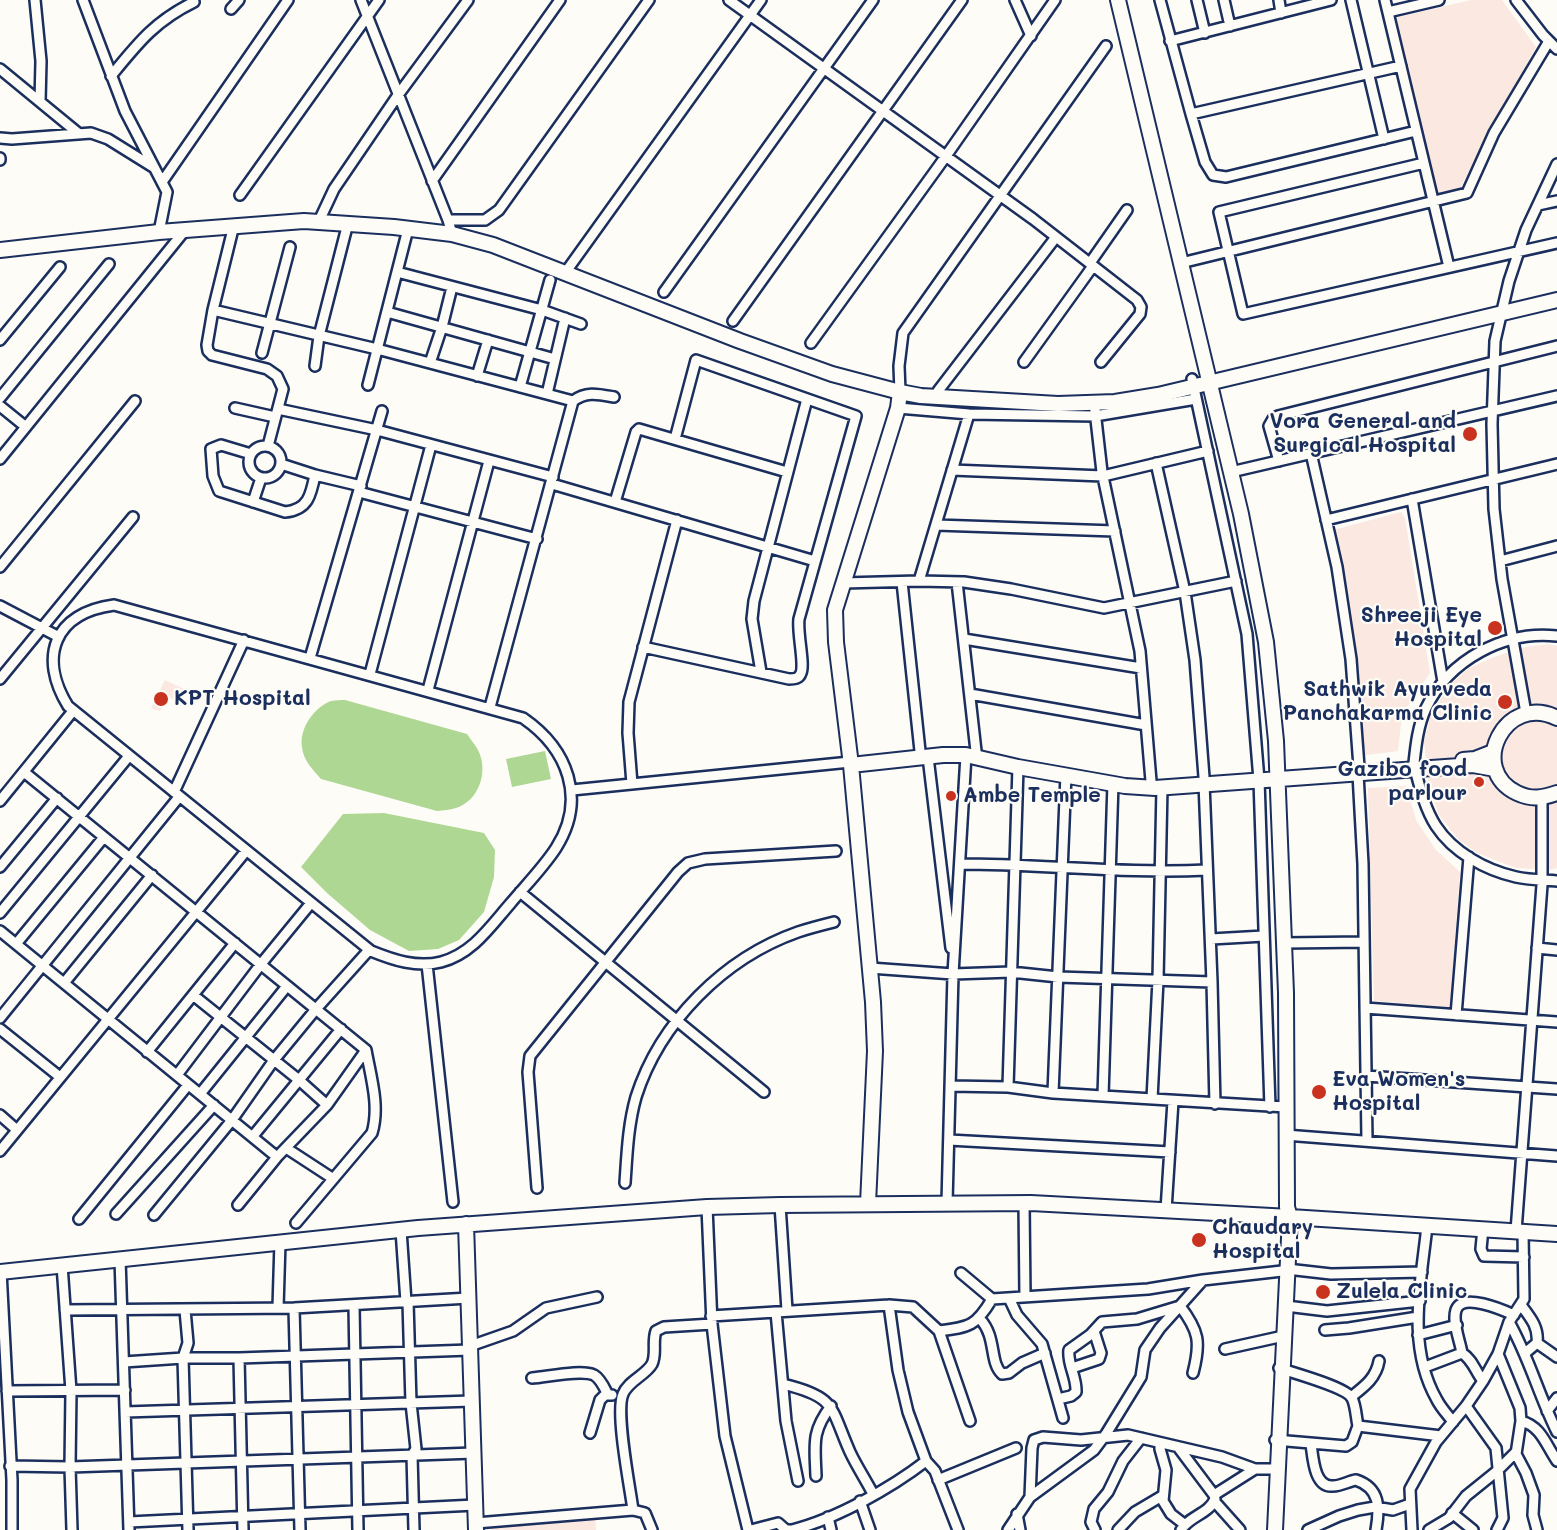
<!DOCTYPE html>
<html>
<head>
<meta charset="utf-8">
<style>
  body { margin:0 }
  canvas { display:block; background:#fdfcf7 }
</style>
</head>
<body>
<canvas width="1557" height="1530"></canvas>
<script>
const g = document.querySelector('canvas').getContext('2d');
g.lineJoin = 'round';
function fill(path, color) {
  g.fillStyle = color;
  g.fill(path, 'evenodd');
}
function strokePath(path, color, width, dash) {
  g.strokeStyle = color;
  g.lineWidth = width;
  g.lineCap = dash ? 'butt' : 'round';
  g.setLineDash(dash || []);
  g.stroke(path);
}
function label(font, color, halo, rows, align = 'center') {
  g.font = font + ' Mali,sans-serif';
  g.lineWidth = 4.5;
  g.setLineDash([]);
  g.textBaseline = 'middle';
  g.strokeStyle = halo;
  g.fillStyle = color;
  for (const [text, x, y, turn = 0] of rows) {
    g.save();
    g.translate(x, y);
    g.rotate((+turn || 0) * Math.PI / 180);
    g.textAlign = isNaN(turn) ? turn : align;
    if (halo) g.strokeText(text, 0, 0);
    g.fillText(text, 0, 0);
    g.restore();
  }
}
fill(new Path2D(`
  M1471 0H1502L1536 47 1460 188 1438 194 1395 18Z
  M1401 512 1405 518 1430 673 1402 715 1398 751 1359 756 1333 530Z
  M1548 644 1557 646V868L1549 870 1516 868 1477 853 1457 838 1439 815 1429 786 1424 742 1431 714 1449 686 1469 668 1497 656 1526 647Z
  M165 680 186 690 178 703 168 696 160 711 151 708Z
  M1406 786 1416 820 1436 850 1460 872 1450 1007 1374 1001 1368 788Z
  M595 1515 596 1530H491V1526Z`), '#fae8e1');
fill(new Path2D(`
  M345 700 467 734C470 739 475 744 478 750 489 771 479 801 456 808 450 810 443 810 437 811L321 779C313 770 303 760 302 747 299 729 314 707 331 701 335 700 341 700 345 700Z
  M545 751 551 779 512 787 506 759Z
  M384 813 484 833 495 850 494 877 484 912 459 940 438 949 409 951 370 930 327 893 301 867 343 814Z`), '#afd794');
const street = new Path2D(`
  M35 0 41 61 40 102
  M83 0 125 111 167 192 159 232
  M361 0 448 220 452 234
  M729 0 1033 219 1137 300 1141 307 1140 314 1101 362
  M1015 0 1031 36
  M1160 0 1191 114 1205 162 1213 175 1226 177 1416 131
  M1197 0 1205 33
  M1224 0 1230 26
  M1279 0 1281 13
  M1351 0 1384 139
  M1385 0 1449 267
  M1516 0 1543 35 1557 49
  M231 9 239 0
  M1388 12 1439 0
  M1170 41 1331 0
  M0 69 78 133
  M111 76C138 43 155 21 194 2
  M1191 114 1401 66
  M0 138 12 139 91 133 108 139 153 167
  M0 158V160
  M1424 163 1219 212 1243 314 1557 243
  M432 181 560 0
  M162 182 288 0
  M240 195 379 0
  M1538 205 1557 201
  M448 220H485L499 210 649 0
  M319 221 334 189 398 95 468 0
  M234 225 213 310 207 345 208 351 212 355 267 369 277 376 283 389 268 446
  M1090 263 1127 210
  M1181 263 1467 193 1494 133 1549 41
  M397 272 542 310 581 324
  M565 273 761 0
  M664 292 873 0
  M213 310 377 349 573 401
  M387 312 555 359
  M733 321 962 0
  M0 340 60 267
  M811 343 946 156 1055 0
  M262 353 290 247
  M1024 362 1093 266
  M430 363 442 327 452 287
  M315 366 319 336 348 223
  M477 376 488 340
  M1192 379 1247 634 1259 780 1270 1107
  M368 385 408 229
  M520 387 550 280
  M938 391 1056 237
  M900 392 899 366 903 333 1106 46
  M547 394 565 318
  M0 398 109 264
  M1094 402 1102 472 1140 651 1151 781
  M0 406 26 427
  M235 408 275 417
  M898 408 969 414 1095 416 1196 399
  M278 409 377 430 553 477
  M249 462a16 16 0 1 1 32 0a16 16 0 1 1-32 0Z
  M1311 453 1337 567 1351 659 1359 767
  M251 454 221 445 211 449 213 476 219 491 285 512C308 510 311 495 315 475L281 464
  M0 459 186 229
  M1279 461 1269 426 1273 419 1278 416 1557 346
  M1156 463 1185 592 1195 660 1204 777
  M952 470 1103 476 1208 451
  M1231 472 1557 396
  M315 475 361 486
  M552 484 815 561
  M359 492 537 539
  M1412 499 1443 682
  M253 502 261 478
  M615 502 636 432 639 429 787 472
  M1326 520 1557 464
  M936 525 1115 531
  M1500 561 1557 546
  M0 567 135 401
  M919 581 969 414
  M902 582 920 751
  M957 582 976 751
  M843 583 919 581 964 582 1011 589 1104 608 1236 581
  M114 605 523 718C568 749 587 799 556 848 543 868 525 886 510 904 490 927 472 954 441 962 417 968 393 960 371 951L68 706C38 657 54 613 114 605Z
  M0 606 59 637
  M964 639 1141 668
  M643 647 789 679C794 679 799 679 801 673 805 664 797 633 799 619L856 416 696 360 675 439
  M310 658 382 411
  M761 672 752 619 754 601 807 399
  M370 674 431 445
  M0 679 133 517
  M428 690 489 461
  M970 694 1146 725
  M490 707 573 401C586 391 598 394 614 397
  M1526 713 1502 579 1494 509 1492 424 1495 341 1509 281 1526 230 1557 164
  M928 757 951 948
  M1414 763C1416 744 1418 726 1426 708 1449 660 1504 630 1557 636
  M1415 769C1420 788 1425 809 1436 826 1453 852 1485 870 1516 877 1529 880 1544 880 1557 881
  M24 772 366 1050C371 1078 380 1106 372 1133L296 1223
  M1358 774 1363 864 1367 1141
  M1204 783 1212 982 1215 1104
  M632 784 628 733 629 702 677 520
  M572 790 850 762
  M174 792 244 640
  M0 801 73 711
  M960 864C1042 864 1125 874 1207 870
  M0 867 57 798
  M520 892 764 1092
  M0 913 129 756
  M0 931 277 1157 238 1205
  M1211 939 1264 936
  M1284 943 1364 942
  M16 944 104 837
  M1537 948 1557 950
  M427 964 453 1202
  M870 968 953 974 1011 972 1058 977 1212 982
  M64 983 152 875
  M193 995 299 1080 327 1105 277 1157
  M1365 1008 1557 1022
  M1456 1015 1469 857
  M0 1018 179 797
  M0 1029 60 1077
  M147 1052 235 943
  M177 1075 261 964 311 903
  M1366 1076 1557 1089
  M950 1086 1008 1087 1053 1093 1286 1107
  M1008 1087 1018 767
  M1053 1093 1066 774
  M200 1094 287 986
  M1103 1096 1113 783
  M1152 1099 1158 980 1162 787
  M327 1105 366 1050
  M0 1115 17 1130
  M1285 1135 1557 1156
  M253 1136 341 1029
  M949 1140 1170 1152
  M286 1148 332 1178
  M0 1151 246 851
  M625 1183C627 1154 628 1125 636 1097 660 1022 724 958 798 932 810 928 822 925 834 922
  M537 1188 528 1072 530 1056 678 872 688 863 705 859 836 851
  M947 1203 953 974 966 755
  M1024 1203 1025 1297
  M780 1205 787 1310
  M1166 1210 1173 1101
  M116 1214 214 1105
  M154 1215 232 1120 274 1060 316 1009 369 950
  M79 1219 188 1085
  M1427 1226C1421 1283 1406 1346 1437 1400 1441 1408 1448 1415 1453 1422
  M1483 1228 1481 1249 1484 1256 1524 1257
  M401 1230 406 1302
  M1516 1231 1542 885V798
  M1523 1231 1524 1299 1509 1322 1498 1354 1520 1408 1521 1421 1516 1454 1526 1473 1534 1495 1533 1515 1537 1530
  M120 1259 129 1530
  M62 1265 71 1391 70 1467 72 1530
  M1287 1269 1331 1274 1422 1272
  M1 1271 12 1480V1530
  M961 1273 992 1299
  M1009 1298 1017 1315 1042 1344 1063 1418
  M408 1302 411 1403 416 1449 412 1455 414 1530
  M889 1305 898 1370 908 1412 926 1461 935 1471 958 1530
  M1521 1305C1530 1317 1539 1327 1537 1343L1525 1353
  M354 1306 358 1530
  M1286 1306 1327 1311 1420 1301
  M278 1308 280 1242
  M294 1308 300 1530
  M65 1310 294 1308 469 1298
  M185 1310 188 1343 183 1358 188 1530
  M776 1312 786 1421 798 1481
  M711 1316 889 1305 913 1307 939 1331C970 1327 976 1326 992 1299L1148 1289 1203 1280
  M980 1319C997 1337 989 1362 1002 1374L1009 1373 1022 1363 1045 1353
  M1509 1322C1529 1357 1539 1396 1557 1432
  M712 1324 725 1436 748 1530
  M1325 1330 1349 1328 1418 1317
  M939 1331 970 1421
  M1418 1335 1457 1325
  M1537 1343 1557 1357
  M470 1346 513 1331 546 1308 597 1297
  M1225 1349 1279 1337
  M1462 1353C1460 1341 1452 1322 1456 1310 1462 1292 1503 1310 1514 1315
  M239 1358 243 1530
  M124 1362 183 1358H239L470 1350
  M1425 1367 1462 1353C1473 1360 1475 1371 1483 1381
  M1072 1368 1099 1359 1101 1353 1094 1331
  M1279 1368C1293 1373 1346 1387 1352 1398 1356 1406 1356 1417 1358 1426
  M532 1378C547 1377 581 1369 594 1375 601 1379 605 1389 608 1395
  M783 1384C837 1397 830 1407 850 1452 857 1467 866 1480 873 1494
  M7 1391 125 1390
  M1351 1397C1365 1386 1376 1378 1379 1361
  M1058 1399 1071 1396 1076 1392C1077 1377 1067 1364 1069 1350L1090 1335 1102 1322 1137 1319 1180 1306C1199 1331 1201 1342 1193 1373
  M1466 1406 1496 1448 1503 1518 1497 1530
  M1547 1411 1557 1398
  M125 1412 472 1401
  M1521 1421C1541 1426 1546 1445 1557 1461
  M590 1433 600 1400 605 1395H612
  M1275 1440 1346 1446 1352 1442 1358 1426 1441 1436
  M1160 1443V1449L1166 1470 1163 1501 1171 1514 1184 1524
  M1311 1444C1313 1457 1314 1488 1333 1486 1341 1486 1349 1481 1356 1480 1380 1488 1380 1508 1376 1530
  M1178 1447 1214 1495 1215 1499C1209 1514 1189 1516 1181 1530
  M10 1466 70 1467 474 1453
  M816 1476C815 1445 811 1432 831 1406
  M938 1480 1016 1448
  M1214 1495 1255 1469
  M1030 1497 1032 1448 1034 1440 1043 1437 1081 1440 1128 1435 1222 1457 1255 1469H1273
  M860 1501 870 1530
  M1215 1502 1240 1530
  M1452 1513 1473 1530
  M1017 1514 1020 1530
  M828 1517 831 1530
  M129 1522 475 1505
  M476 1523 633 1510
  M652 1530 645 1513 633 1510C630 1487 615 1412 623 1394 628 1381 646 1375 652 1364 657 1354 652 1342 656 1331L664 1327 712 1324 707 1207
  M751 1530 778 1523 786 1530H790
  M792 1530C836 1519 891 1488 926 1461
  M1008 1530 1030 1497 1094 1450 1106 1434 1141 1377 1145 1350 1160 1328 1203 1280 1282 1271
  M1095 1530 1091 1522 1094 1509 1108 1492 1123 1461 1141 1438
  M1118 1530 1135 1512 1162 1496
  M1308 1530 1339 1516 1358 1510 1375 1507 1393 1510 1410 1504
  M1412 1530 1410 1489 1436 1442 1466 1406 1483 1381 1498 1354
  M1429 1530 1449 1518 1466 1496 1497 1471 1516 1452`);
const secondary = new Path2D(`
  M1118 0 1241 514 1266 642 1276 741 1286 993 1287 1207 1290 1217 1275 1530
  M0 250 159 232 304 221 394 227 452 234 493 245 740 341 832 374 900 392 921 396 1058 404 1115 402 1158 395 1557 300
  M1557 718C1505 692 1467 769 1517 793 1532 800 1542 798 1557 793
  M1463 760 1475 759 1493 752
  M851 765 943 755H966L1018 767 1125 786 1155 788 1473 765 1495 769
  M868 1204 875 1051 873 1002 851 765 836 642 835 610 898 408 900 392
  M466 1224 476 1530
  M0 1272 418 1228 707 1207 780 1205 1031 1203 1290 1217 1557 1234`);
strokePath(street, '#1b2f5e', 14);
strokePath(secondary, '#1b2f5e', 18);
strokePath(street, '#fdfcf7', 9);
strokePath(secondary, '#fdfcf7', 14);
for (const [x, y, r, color] of [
  [1470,434,8,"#c8321e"],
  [1495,628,8,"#c8321e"],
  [161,699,8,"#c8321e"],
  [1505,702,8,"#c8321e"],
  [1479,782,6,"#c8321e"],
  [951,796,6,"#c8321e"],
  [1319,1092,8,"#c8321e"],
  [1199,1240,8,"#c8321e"],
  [1323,1292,8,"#c8321e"]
]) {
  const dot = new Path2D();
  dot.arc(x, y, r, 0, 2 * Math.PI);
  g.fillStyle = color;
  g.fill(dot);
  strokePath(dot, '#fdfcf7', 2);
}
label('bold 21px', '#1b2f5e', '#fdfcf7', [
  ["Vora General and",1456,422,"right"],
  ["Surgical Hospital",1456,446,"right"],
  ["Shreeji Eye",1482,616,"right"],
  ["Hospital",1482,640,"right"],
  ["Sathwik Ayurveda",1492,690,"right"],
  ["Panchakarma Clinic",1492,714,"right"],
  ["KPT Hospital",174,699],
  ["Gazibo food",1467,770,"right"],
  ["parlour",1467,794,"right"],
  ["Ambe Temple",963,796],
  ["Eva Women's",1332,1080],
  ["Hospital",1332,1104],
  ["Chaudary",1212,1228],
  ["Hospital",1212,1252],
  ["Zulela Clinic",1336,1292]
], 'left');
</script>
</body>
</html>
